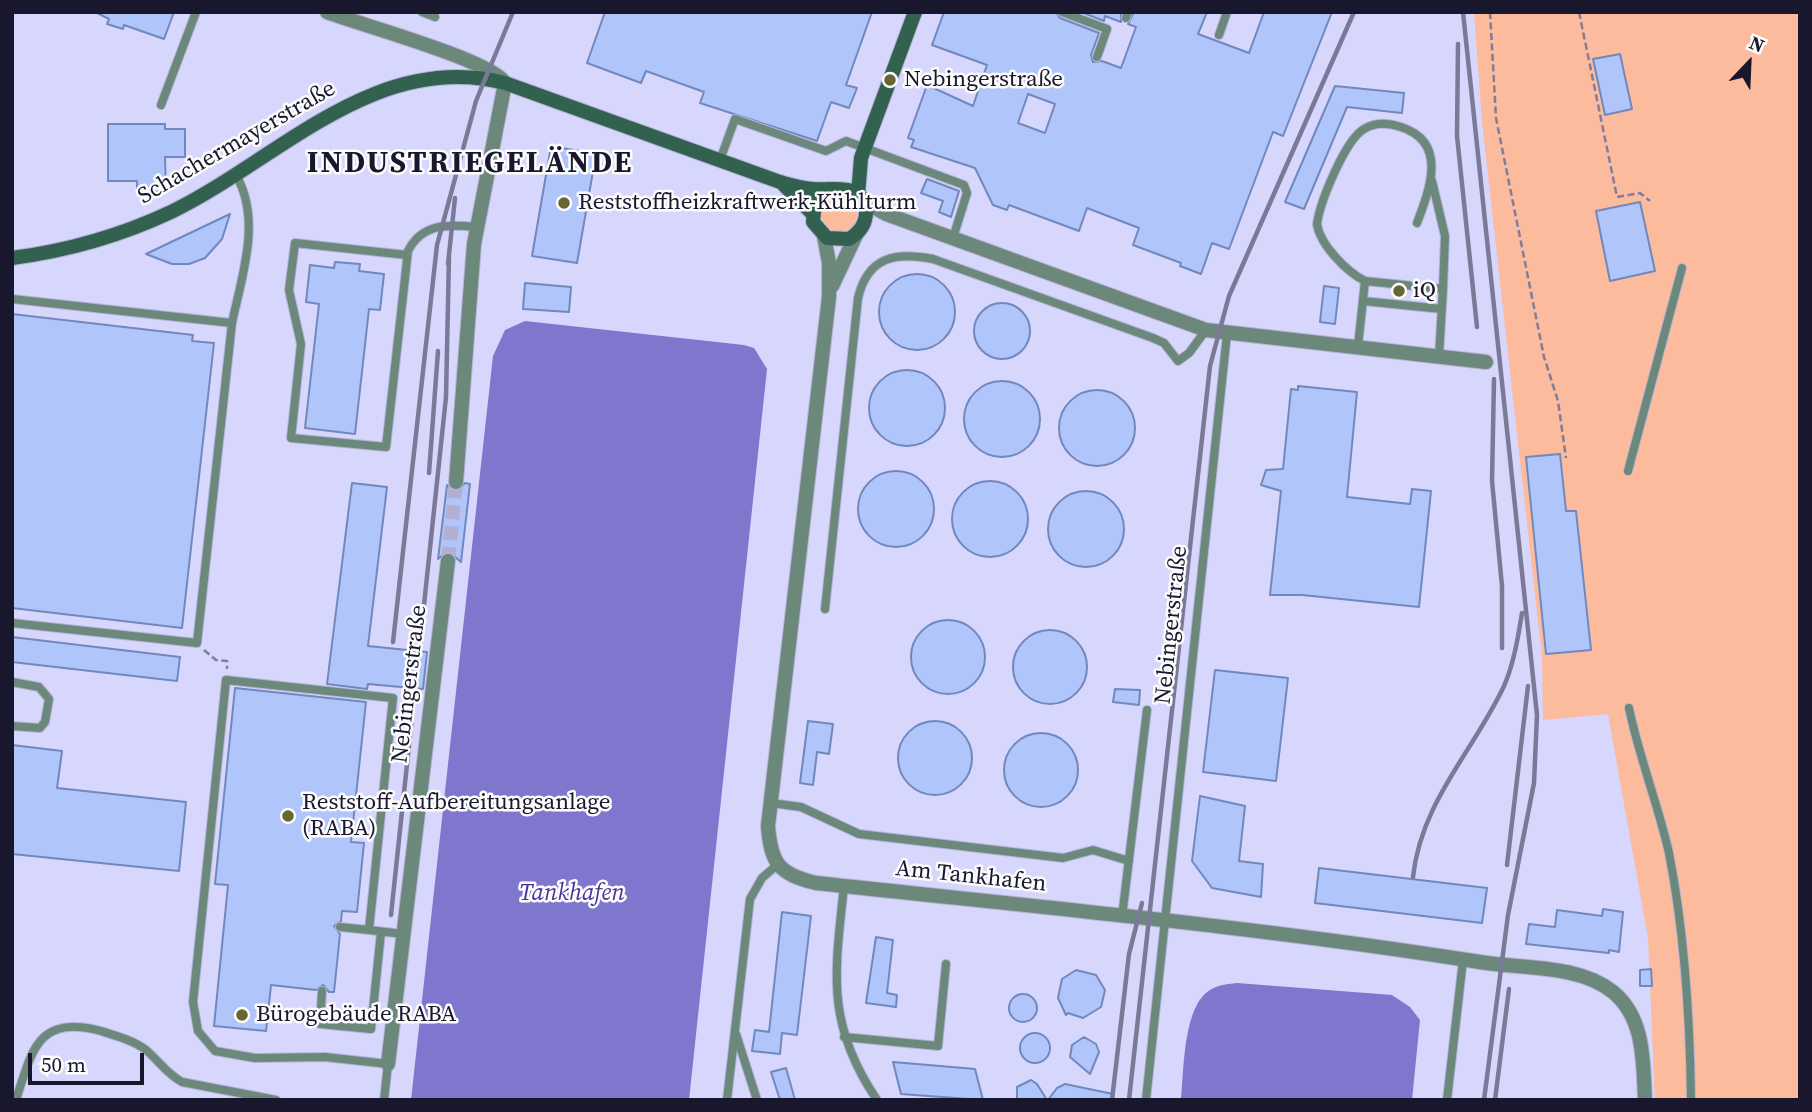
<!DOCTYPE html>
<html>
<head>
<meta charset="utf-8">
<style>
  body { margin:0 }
  #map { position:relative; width:1812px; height:1112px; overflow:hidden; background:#d7d6fc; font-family:"Source Serif 4",serif }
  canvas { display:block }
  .frame { position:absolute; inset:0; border:14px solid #19172d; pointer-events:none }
  .north { position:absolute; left:1714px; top:28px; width:70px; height:70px; -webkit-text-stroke:5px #fcfcfc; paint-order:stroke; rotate:23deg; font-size:19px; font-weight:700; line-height:28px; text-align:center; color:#19172d }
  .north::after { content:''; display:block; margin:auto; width:24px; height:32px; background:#19172d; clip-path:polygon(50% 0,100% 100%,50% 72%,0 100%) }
  .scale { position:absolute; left:28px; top:1053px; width:116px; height:32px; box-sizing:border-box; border:4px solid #19172d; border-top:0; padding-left:9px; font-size:21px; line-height:24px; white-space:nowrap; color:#19172d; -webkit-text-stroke:5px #fcfcfc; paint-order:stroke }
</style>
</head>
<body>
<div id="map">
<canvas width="1812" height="1112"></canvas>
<div class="frame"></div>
<div class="north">N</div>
<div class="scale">50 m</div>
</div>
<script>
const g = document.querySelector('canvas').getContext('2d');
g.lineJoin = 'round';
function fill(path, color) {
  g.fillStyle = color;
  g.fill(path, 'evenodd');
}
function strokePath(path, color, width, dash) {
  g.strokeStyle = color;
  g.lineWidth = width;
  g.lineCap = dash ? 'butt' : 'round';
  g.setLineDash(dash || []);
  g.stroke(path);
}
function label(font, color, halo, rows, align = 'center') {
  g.font = font + ' "Source Serif 4",serif';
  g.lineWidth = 5;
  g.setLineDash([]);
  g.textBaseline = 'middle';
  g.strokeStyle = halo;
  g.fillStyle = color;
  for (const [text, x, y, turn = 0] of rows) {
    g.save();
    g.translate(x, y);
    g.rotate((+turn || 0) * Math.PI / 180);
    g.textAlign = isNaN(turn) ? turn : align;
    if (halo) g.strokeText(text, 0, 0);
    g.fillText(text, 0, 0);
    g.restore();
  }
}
fill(new Path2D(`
  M1474 12H1800V1100H1655L1648 938 1608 714 1543 720 1542 657 1482 122Z
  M821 214a18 18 0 1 1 36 0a18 18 0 1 1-36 0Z`), '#fcbb9c');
fill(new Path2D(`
  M525 321 744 345 754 348 767 369 689 1100H411L493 356 505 330Z
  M1237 983 1392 995 1410 1007 1420 1020 1412 1100H1181C1184 1071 1183 1006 1210 990 1218 985 1228 984 1237 983Z`), '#7f77cd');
const building = new Path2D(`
  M95 12H174L164 39 124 25 123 29 107 24 109 19Z
  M605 12H872L846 85 857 88 849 108 831 102 817 141 700 103 704 92 646 71 641 83 587 63Z
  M944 12H1056L1060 18 1099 33 1091 55 1093 62 1102 61 1121 68 1136 27 1128 24 1134 12H1207L1198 34 1249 53 1264 12H1332L1283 136 1273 132 1229 249 1212 243 1201 274 1180 266 1181 263 1133 245 1139 228 1087 208 1079 231 1009 205 1007 210 993 205 975 168 911 147 914 140 908 138 927 85 973 106 987 65 932 45ZM1028 94 1055 104 1045 133 1018 123Z
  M1081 12H1121V22L1105 16 1104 21Z
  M1620 54 1632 109 1605 115 1593 59Z
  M1335 86 1404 93 1402 113 1347 107 1304 209 1285 202Z
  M108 124H165V129H185V157H165L166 192H137V181H108Z
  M551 146 596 154 577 263 532 256Z
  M927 179 959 191 951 217 939 212 943 201 921 193Z
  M1640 202 1655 271 1610 281 1596 211Z
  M230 214 222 239 205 258 189 264H172L146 254Z
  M335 262 360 264 359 271 384 274 380 310 369 309 355 434 305 428 319 304 306 302 310 265 334 268Z
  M879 312a38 38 0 1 1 76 0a38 38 0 1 1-76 0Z
  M525 283 571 287 569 312 523 309Z
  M1324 286 1339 288 1335 324 1320 322Z
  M974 331a28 28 0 1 1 56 0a28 28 0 1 1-56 0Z
  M12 314 193 335 192 341 214 343 182 628 12 608Z
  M869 408a38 38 0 1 1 76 0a38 38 0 1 1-76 0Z
  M964 419a38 38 0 1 1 76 0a38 38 0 1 1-76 0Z
  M1298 386 1357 392 1347 497 1410 504 1412 489 1431 491 1419 607 1302 595H1270L1281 491 1261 485 1266 470 1283 469 1291 389 1298 390Z
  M1059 428a38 38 0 1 1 76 0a38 38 0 1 1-76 0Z
  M1560 454 1566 511H1576L1591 650 1546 654 1526 457Z
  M858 509a38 38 0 1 1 76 0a38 38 0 1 1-76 0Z
  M952 519a38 38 0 1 1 76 0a38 38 0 1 1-76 0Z
  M352 483 387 487 368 646 427 652 423 689 368 684 367 689 327 684Z
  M465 483 470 484 461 562 448 551 438 559 447 485 456 492Z
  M1048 529a38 38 0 1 1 76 0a38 38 0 1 1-76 0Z
  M911 657a37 37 0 1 1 74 0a37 37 0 1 1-74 0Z
  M1013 667a37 37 0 1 1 74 0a37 37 0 1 1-74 0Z
  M12 637 180 657 177 681 12 662Z
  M1215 670 1288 678 1276 781 1203 772Z
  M235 688 366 702 351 842 364 843 357 912 342 911 341 921 334 926 340 934 334 992H329L323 985 316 990 271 985 266 1031 214 1026 228 885 215 884Z
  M1115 689 1140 690 1139 705 1113 702Z
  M898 758a37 37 0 1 1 74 0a37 37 0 1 1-74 0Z
  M808 721 833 724 829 754 817 752 813 785 800 783Z
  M1004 770a37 37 0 1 1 74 0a37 37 0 1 1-74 0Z
  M12 745 62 751 57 788 186 802 179 871 12 854Z
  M1200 796 1245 806 1239 861 1263 864 1261 897 1212 888 1192 861Z
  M1319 868 1487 888 1482 923 1315 903Z
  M1603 909 1623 912 1619 952 1609 950V953L1526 944 1529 924 1555 927 1557 910 1602 916Z
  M782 912 811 916 797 1035 782 1033 780 1054 752 1051 755 1030 769 1032Z
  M876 937 893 940 887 993 897 995 896 1007 866 1003Z
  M1651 969 1652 986H1640V970Z
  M1076 970 1096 975 1105 990 1101 1007 1083 1018 1068 1013 1066 1015 1058 998 1062 979Z
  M1009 1008a14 14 0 1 1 28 0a14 14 0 1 1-28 0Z
  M1020 1048a15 15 0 1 1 30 0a15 15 0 1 1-30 0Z
  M1084 1037 1096 1044 1099 1052 1090 1074 1070 1057 1072 1045Z
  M893 1062 975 1069 983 1100 901 1094Z
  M786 1068 795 1100H780L771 1072Z
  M1031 1080 1037 1084 1047 1100H1017V1087Z
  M1065 1084 1113 1094 1112 1100H1048L1057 1088Z`);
fill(building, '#b0c6fa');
strokePath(building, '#7188be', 2);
strokePath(new Path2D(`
  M448 561 456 482`), '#b1b0d3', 14, [14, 7]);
const lane = new Path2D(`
  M422 12 435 17
  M1062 12 1107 29 1097 57
  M1126 18 1128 12
  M1219 35 1227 12
  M161 105 196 12
  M720 160 735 119 826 151 846 141 964 185 967 193 953 238
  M1432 181 1445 236 1443 289
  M407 255 295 243 289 290 301 344 291 438 386 447 408 251C422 223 449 224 476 227
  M1365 281C1347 272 1320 245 1317 224 1320 202 1345 140 1364 129 1375 122 1389 123 1401 127 1448 142 1430 189 1417 223
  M12 299 232 323C242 275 262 220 236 175
  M1363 301 1442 309
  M1358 346 1365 281 1443 289 1439 356
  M1628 471 1682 268
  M825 609 858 298C868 256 896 252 933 259L1153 338 1164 343 1178 361 1189 353 1206 330
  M12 623 197 643 232 323
  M12 682 39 687 49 699 45 722 40 728 12 726
  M1629 708C1639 757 1658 804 1669 853 1685 935 1690 1017 1691 1100
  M771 803 801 807 859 834 1063 858 1093 850 1129 861
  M844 886C835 972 825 1023 877 1100
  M1122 917 1147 710
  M340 927 369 930
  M322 991 320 1024 371 1029 381 932
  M736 1034 757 1100
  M844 1037 938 1046 946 964
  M16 1100C32 1050 38 1014 101 1031 116 1036 133 1040 146 1050 159 1061 166 1073 182 1082L276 1100
  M384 1100 388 1064 325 1057 255 1058 215 1051 198 1031 193 1002 226 680 393 698 369 930 403 934
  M727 1100 750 899 762 878 777 865
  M1146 1100 1227 334
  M1447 1100 1463 960`);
const street = new Path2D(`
  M327 12C358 24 494 61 505 83L474 244 456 482
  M863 201 886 214 1206 330 1486 362
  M824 236 829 263V297L768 826C771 864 779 874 816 883 1037 907 1260 927 1480 962 1522 969 1578 964 1613 992 1645 1018 1643 1062 1645 1100
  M832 286 857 233
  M388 1064 448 561`);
const secondary = new Path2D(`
  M784 185 812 213
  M858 195 861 158 915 12
  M12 258C66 251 122 235 171 212 278 160 375 50 505 83L780 182C791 185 801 188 813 189 833 191 864 181 866 212 866 224 859 233 849 239L827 238 813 222 815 201 828 189`);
strokePath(lane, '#b5b4d7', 10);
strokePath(street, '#b5b4d7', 16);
strokePath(secondary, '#b5b4d7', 16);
strokePath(new Path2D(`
  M1490 12 1496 118 1544 357 1558 401 1566 458
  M1579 12 1617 197 1640 193 1650 201
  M204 650 216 660 227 661V669`), '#7f7e9c', 2.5, [7, 3.5]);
strokePath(lane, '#6b887b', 8);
strokePath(street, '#6b887b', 14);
strokePath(secondary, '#33614f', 14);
strokePath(new Path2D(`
  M1463 12 1537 715 1534 783 1508 915 1484 1100
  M1458 44 1457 136 1477 327
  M448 264 455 198
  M1494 379 1492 481 1502 586V648
  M429 473 438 351
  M393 642 437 245 476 101 513 12
  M419 652 446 397 449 255
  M1507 865 1528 686
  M1413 877C1421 802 1473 752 1504 686 1514 663 1518 637 1522 613
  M391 915 415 689
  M1112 1100 1129 954 1142 903
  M1129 1100 1210 366 1229 296 1354 12
  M1495 1100 1509 989`), '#7b7998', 4.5);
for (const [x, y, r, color] of [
  [890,80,7,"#676532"],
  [564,203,7,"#676532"],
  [1399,291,7,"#676532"],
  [288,816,7,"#676532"],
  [242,1015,7,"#676532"]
]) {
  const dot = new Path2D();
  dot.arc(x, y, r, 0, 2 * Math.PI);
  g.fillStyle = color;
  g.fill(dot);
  strokePath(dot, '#fcfcfc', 2.5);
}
label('23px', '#19172d', '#fcfcfc', [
  ["Nebingerstraße",904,80],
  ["Reststoffheizkraftwerk-Kühlturm",578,203],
  ["iQ",1413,291],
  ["Reststoff-Aufbereitungsanlage",302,803],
  ["(RABA)",302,829],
  ["Bürogebäude RABA",256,1015]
], 'left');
label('23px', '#19172d', '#fcfcfc', [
  ["Schachermayerstraße",237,143,-30],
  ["Nebingerstraße",1172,625,-84],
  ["Nebingerstraße",410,684,-83],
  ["Am Tankhafen",971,877,6]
]);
label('italic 24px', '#48349a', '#fcfcfc', [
  ["Tankhafen",572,894]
]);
g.letterSpacing = '2px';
label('bold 30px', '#19172d', '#fcfcfc', [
  ["INDUSTRIEGELÄNDE",470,164]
]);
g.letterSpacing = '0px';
</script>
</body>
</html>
